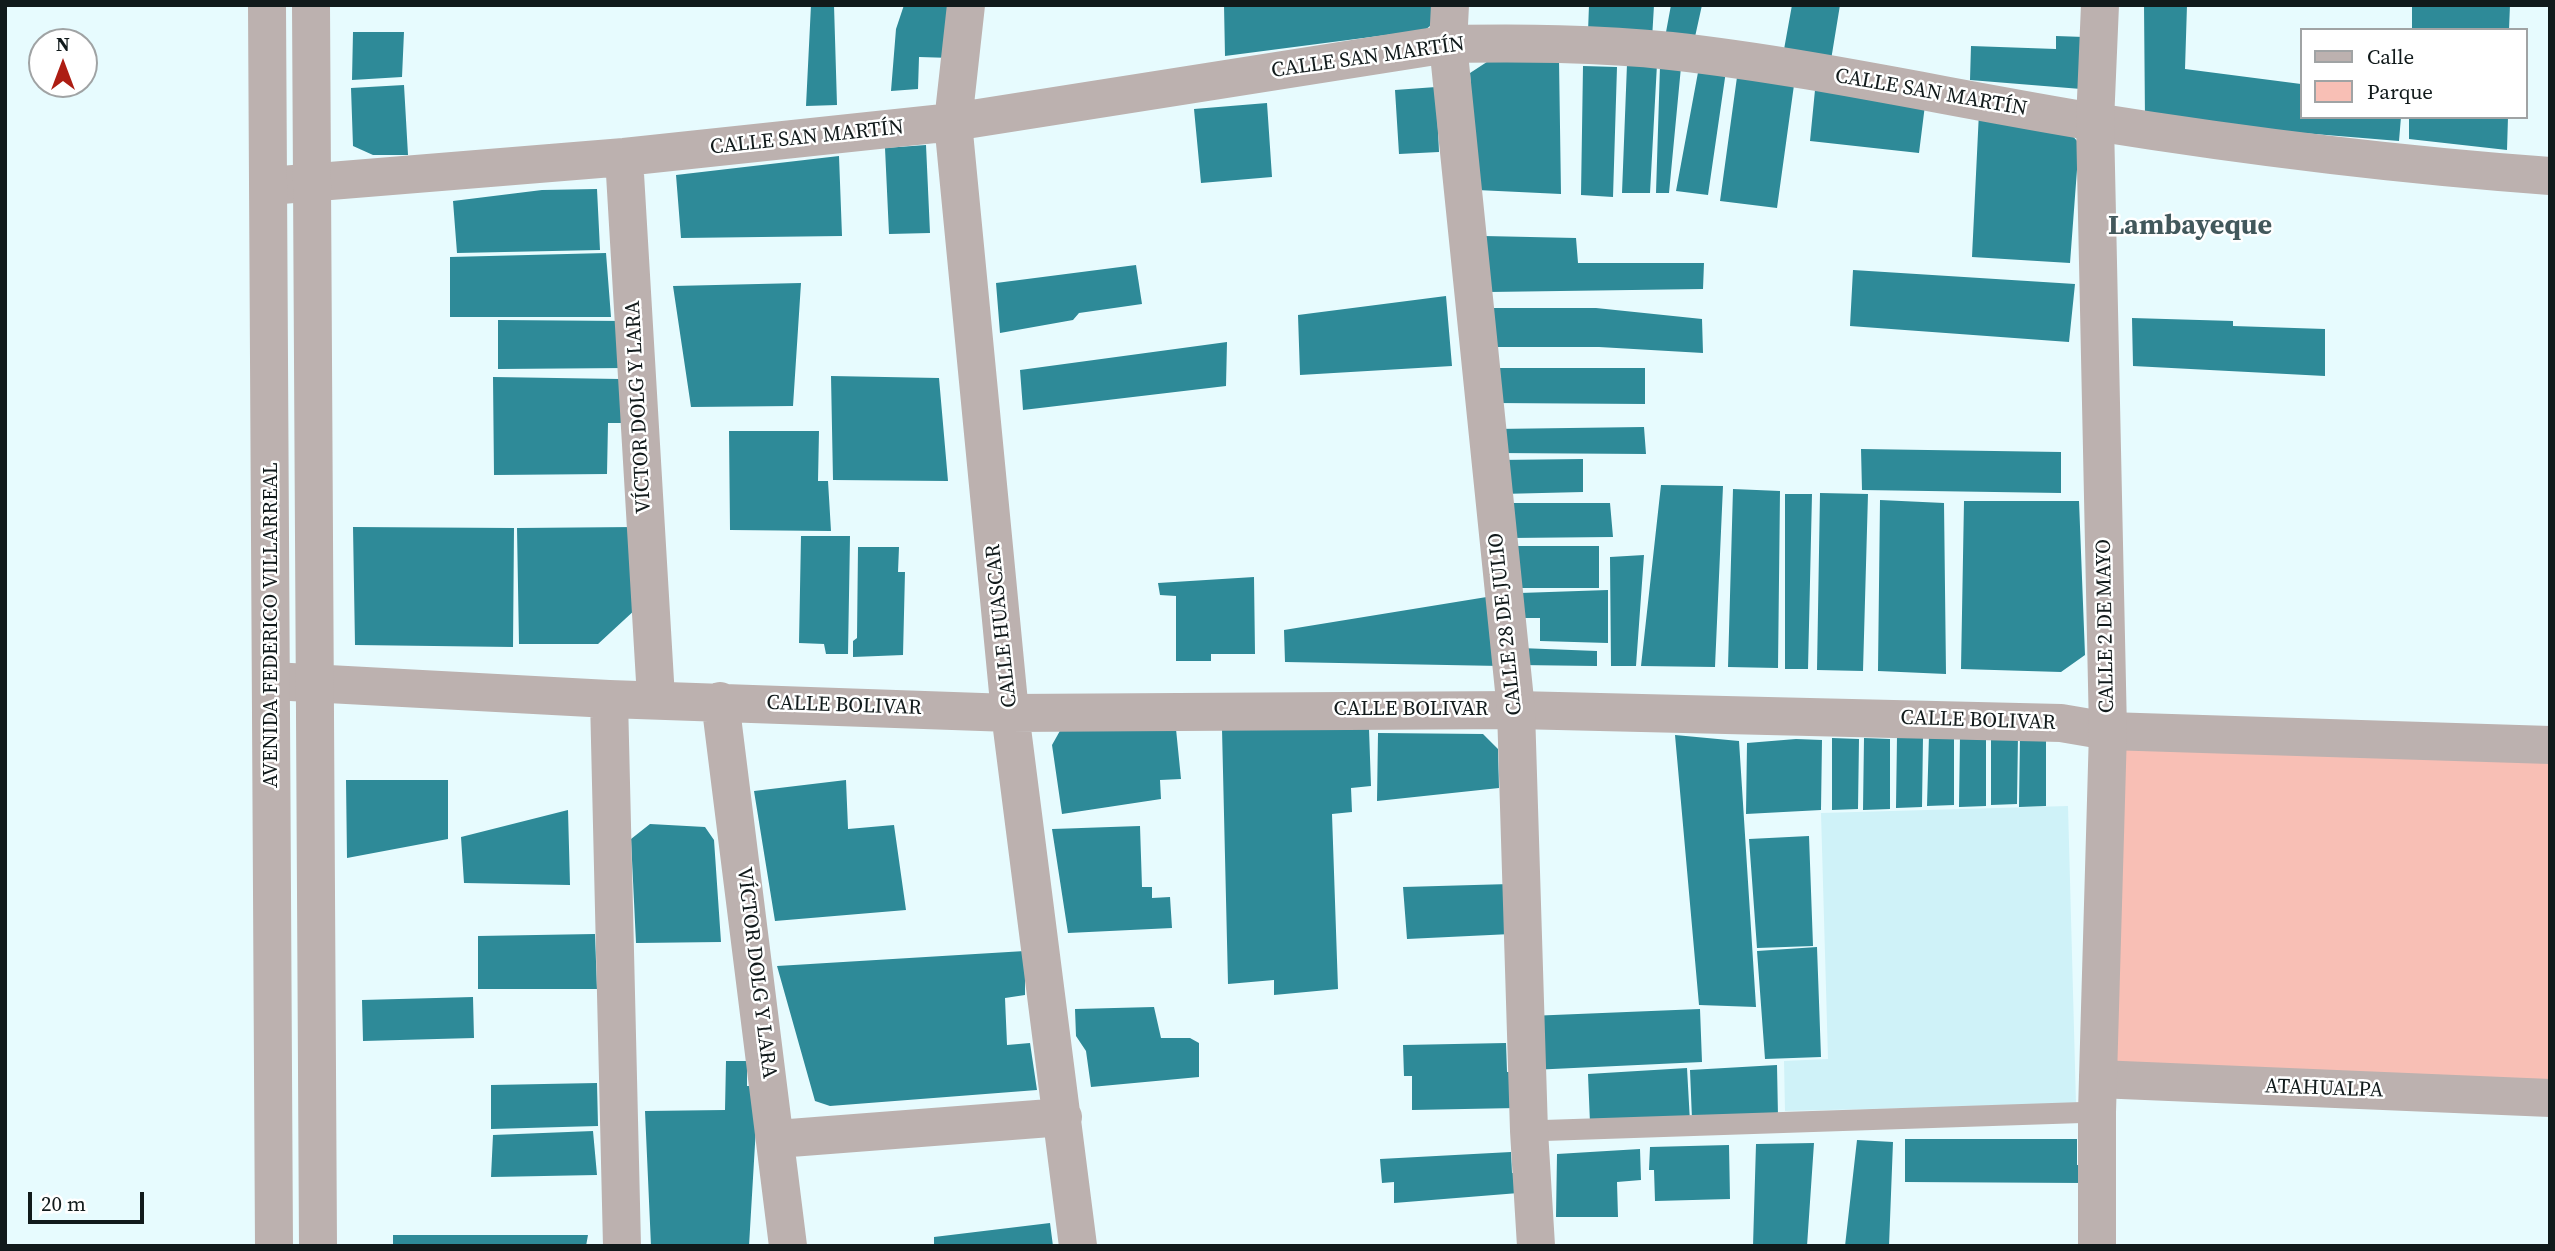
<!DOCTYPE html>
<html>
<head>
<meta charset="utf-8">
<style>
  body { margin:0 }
  #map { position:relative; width:2555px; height:1251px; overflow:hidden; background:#e7fbfe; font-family:"Source Serif 4",serif }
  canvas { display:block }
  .frame { position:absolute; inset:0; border:7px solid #111a1b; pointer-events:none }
  .legend { position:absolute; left:2300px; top:28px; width:228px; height:91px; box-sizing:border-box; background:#fff; border:2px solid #a0a3a4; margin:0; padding:9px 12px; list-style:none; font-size:21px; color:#111a1b }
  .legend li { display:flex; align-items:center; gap:14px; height:35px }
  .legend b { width:35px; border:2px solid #a0a3a4 }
  .north { position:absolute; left:28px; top:28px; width:70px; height:70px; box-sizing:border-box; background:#fff; border:2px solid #a0a3a4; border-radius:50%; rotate:0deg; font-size:19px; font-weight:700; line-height:28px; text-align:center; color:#111a1b }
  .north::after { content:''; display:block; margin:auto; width:24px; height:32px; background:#ad1d13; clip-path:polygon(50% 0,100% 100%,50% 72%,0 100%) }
  .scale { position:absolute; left:28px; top:1192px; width:116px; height:32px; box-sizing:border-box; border:4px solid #111a1b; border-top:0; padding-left:9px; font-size:21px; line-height:24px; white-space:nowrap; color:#111a1b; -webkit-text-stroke:5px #fff; paint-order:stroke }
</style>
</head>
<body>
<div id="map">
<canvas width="2555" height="1251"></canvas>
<div class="frame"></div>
<ul class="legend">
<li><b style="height:9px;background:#bcb1af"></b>Calle</li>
<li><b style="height:19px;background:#f8bfb5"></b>Parque</li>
</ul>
<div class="north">N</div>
<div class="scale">20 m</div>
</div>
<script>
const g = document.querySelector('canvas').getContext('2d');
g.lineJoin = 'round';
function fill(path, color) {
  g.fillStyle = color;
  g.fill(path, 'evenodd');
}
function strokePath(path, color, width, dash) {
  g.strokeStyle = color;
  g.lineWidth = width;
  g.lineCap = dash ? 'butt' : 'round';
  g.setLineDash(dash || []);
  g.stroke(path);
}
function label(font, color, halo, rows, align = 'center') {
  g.font = font + ' "Source Serif 4",serif';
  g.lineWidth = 5;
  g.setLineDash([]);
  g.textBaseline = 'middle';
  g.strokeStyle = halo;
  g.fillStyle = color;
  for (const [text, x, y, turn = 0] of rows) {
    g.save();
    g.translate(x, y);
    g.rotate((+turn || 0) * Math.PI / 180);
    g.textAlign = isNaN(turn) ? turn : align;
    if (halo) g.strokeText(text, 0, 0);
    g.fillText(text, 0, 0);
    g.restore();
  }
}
fill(new Path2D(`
  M2068 806 2076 1104 1785 1111 1784 1061 1828 1059 1821 813Z`), '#cff2f8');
fill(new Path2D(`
  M2108 731 2550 745V1098L2098 1079Z`), '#f8bfb5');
fill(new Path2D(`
  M811 5H834L837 105 806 106Z
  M904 5H956L952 58 919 57 918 89 891 91 896 29Z
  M1224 5H1446L1445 14 1425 30 1225 56Z
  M1589 5H1654L1652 39 1588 32Z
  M1671 5H1702L1693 46 1664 43Z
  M1792 5H1840L1831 60 1783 55Z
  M2144 5H2187L2185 69 2301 84V117H2401L2399 141 2145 120Z
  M2412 5H2510L2509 30H2412Z
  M353 32H404L402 77 352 80Z
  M2056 36 2084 37 2081 89 1970 80 1971 46 2056 49Z
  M1493 58 1559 60 1561 194 1477 190 1470 73Z
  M1627 64H1657L1650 193H1622Z
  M1583 66 1617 67 1613 197 1581 195Z
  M1660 66 1681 67 1669 193H1656Z
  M1699 67 1726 71 1708 195 1676 191Z
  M1737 77 1794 85 1777 208 1720 201Z
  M404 85 408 155H373L353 146 351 88Z
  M1436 87 1439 152 1399 154 1395 90Z
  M1815 90 1925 105 1919 153 1810 141Z
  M1267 103 1272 177 1201 183 1194 109Z
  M1979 112 2067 130 2079 143 2070 263 1972 257Z
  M2409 117H2508L2507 150 2409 139Z
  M926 145 930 233 889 234 885 148Z
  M839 156 842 236 681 238 676 175Z
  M597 189 600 250 457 253 453 201 542 190Z
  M1484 236 1576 238 1578 263H1704L1703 289 1489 292Z
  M606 253 611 317H450V257Z
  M1136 265 1142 304 1079 313 1073 320 1000 333 996 283Z
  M1853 270 2075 284 2069 342 1850 326Z
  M801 283 793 406 691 407 673 286Z
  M1446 296 1452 366 1300 375 1298 315Z
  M1491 308H1596L1702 319 1703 353 1599 347H1496Z
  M2132 318 2233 321V326L2325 329V376L2133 366Z
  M498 320 624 321 627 368 498 369Z
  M1227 342 1226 386 1023 410 1020 370Z
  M1493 368H1645V404L1494 403Z
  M831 376 939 378 948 481 833 480Z
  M493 377 620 379 622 423H608L607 474 494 475Z
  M1644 427 1646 454 1498 453 1495 429Z
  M729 431H819L818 481H828L831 531 730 530Z
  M1861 449 2061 452V493L1862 490Z
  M1583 459V492L1501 494 1498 460Z
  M1661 485 1723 486 1715 667 1641 666Z
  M1733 489 1780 491 1778 668 1728 667Z
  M1820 493 1868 494 1863 671 1817 670Z
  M1785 494H1812L1808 669H1785Z
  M1880 500 1944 503 1946 674 1878 671Z
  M1964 501H2079L2085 655 2061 672 1961 669Z
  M1505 503H1610L1613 537 1509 538Z
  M353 527 514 528 513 647 355 645Z
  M636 527 637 608 598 644H519L517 528Z
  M801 536H850L848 654H826L824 644 799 643Z
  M1513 546H1599V588H1517Z
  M858 547H899L898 572H905L903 655 853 657V641L857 638Z
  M1644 555 1636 666H1611L1610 557Z
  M1254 577 1255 654H1211V661H1176V596L1160 595 1158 583Z
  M1608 590V643L1540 641V618H1522L1520 593Z
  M1499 595 1501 666 1285 662 1284 630Z
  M1520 648 1597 651V666L1519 665Z
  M1061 729H1176L1181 779 1160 780 1161 799 1062 814 1052 745Z
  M1222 729H1369L1371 786 1351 788 1352 812 1332 814 1338 989 1274 995V980L1228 984Z
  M1378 733 1483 734 1498 749 1499 788 1377 801Z
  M1991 733 2018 734 2017 804 1991 805Z
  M1675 735 1739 741 1756 1007 1699 1005Z
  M1929 735H1954V805L1927 806Z
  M1960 735 1986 736V806L1959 807Z
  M2020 735 2046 736V806L2019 807Z
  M1897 736 1923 737 1922 807 1896 808Z
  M1832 738 1859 739 1858 809 1832 810Z
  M1864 738 1890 739V809L1863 810Z
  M1796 739 1822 740 1821 810 1746 814 1747 743Z
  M346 780H448V839L347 858Z
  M846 780 848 829 894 825 906 910 775 921 754 791Z
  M568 810 570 885 464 883 461 837Z
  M650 824 705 827 714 840 721 942 636 943 631 839Z
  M1140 826 1142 887H1152V898L1170 897 1172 928 1068 933 1052 829Z
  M1809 836 1813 946 1757 948 1749 839Z
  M1510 884 1511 934 1407 939 1403 887Z
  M595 934 597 989H478V936Z
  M1817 947 1821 1057 1765 1059 1757 951Z
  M1025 951V995L1005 998 1007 1045 1030 1043 1037 1090 830 1106 815 1101 777 966Z
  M473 997 474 1038 363 1041 362 1000Z
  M1154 1007 1161 1038H1190L1199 1043V1077L1091 1087 1086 1051 1076 1036 1075 1009Z
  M1700 1009 1702 1062 1531 1070 1529 1016Z
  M1506 1043 1507 1072H1516L1517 1108 1412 1110V1076H1404L1403 1045Z
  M726 1061H747V1086H755L757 1110 749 1246H651L645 1111 725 1110Z
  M1777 1065 1778 1117 1692 1119 1690 1070Z
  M1687 1068 1690 1122 1590 1123 1588 1074Z
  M597 1083 598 1126 491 1129V1085Z
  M593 1131 597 1175 491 1177 493 1135Z
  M1905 1139H2077V1165H2084V1183L1905 1182Z
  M1857 1140 1893 1142 1889 1246H1845Z
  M1814 1143 1807 1246H1753L1756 1144Z
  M1729 1145 1730 1199 1655 1201 1654 1170H1649L1650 1147Z
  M1640 1149 1641 1180 1617 1182 1618 1217H1556L1557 1154Z
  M1511 1152 1512 1173H1530L1531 1192 1394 1203V1182L1382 1183 1380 1159Z
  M1050 1223 1053 1246H934V1237Z
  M393 1235H588L586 1246H393Z`), '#2e8a98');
strokePath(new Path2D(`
  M1529 1131 2097 1112`), '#bcb1af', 21);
strokePath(new Path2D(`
  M966 5 953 122 1010 713 1078 1246
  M624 157 656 698
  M269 186 624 157 953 122 1448 44C1522 43 1597 43 1671 51 1814 67 1954 99 2095 122 2245 146 2398 165 2550 176
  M272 681 609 699 1010 713 1516 710 2061 723 2108 731 2550 745
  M609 699 622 1246
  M720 701 788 1246
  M2098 1079 2550 1098
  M777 1139 1063 1117`), '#bcb1af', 38);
strokePath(new Path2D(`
  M267 5 274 1246
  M311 5 318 1246
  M1450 5 1448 44 1516 710 1529 1131 1536 1246
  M2097 1246V1112L2108 731 2095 122 2100 5`), '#bcb1af', 38);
label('21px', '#111a1b', '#fff', [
  ["CALLE SAN MARTÍN",1368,58,-8],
  ["CALLE SAN MARTÍN",1931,93,10],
  ["CALLE SAN MARTÍN",807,138,-6],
  ["VÍCTOR DOLG Y LARA",639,407,-93],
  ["CALLE 28 DE JULIO",1506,624,-96],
  ["AVENIDA FEDERICO VILLARREAL",272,625,-90],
  ["CALLE HUASCAR",1002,626,-96],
  ["CALLE 2 DE MAYO",2106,626,-91],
  ["CALLE BOLIVAR",844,706,2],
  ["CALLE BOLIVAR",1411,710],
  ["CALLE BOLIVAR",1978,721,2],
  ["VÍCTOR DOLG Y LARA",756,973,83],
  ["ATAHUALPA",2324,1089,2]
]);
label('bold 28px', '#42585c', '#fff', [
  ["Lambayeque",2190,227]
]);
</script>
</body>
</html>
